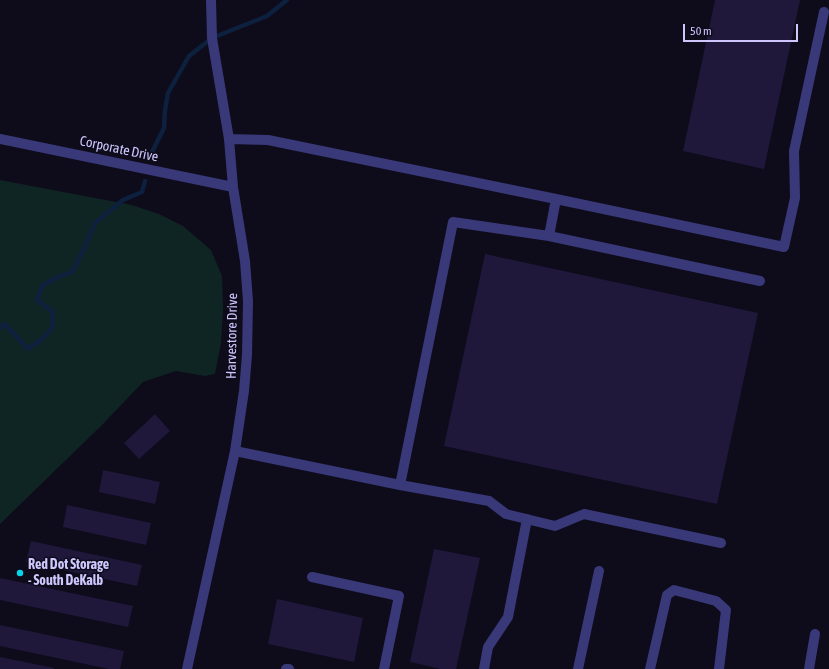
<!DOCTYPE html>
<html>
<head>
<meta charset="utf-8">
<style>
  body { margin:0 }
  #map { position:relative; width:829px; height:669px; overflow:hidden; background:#0e0b1b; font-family:"Asap Condensed",sans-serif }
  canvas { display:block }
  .scale { position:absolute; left:683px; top:24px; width:115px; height:18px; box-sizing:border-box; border:2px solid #cdc7fd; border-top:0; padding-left:5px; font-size:12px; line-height:14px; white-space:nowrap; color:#cdc7fd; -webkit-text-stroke:3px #0e0b1b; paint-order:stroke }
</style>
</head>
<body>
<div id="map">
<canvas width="829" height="669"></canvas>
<div class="scale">50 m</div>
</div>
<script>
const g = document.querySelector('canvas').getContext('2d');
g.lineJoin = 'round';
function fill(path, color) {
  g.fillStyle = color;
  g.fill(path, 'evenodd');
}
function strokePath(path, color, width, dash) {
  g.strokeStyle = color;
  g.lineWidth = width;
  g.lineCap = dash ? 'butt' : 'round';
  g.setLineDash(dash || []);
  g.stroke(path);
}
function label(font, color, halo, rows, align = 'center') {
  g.font = font + ' "Asap Condensed",sans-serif';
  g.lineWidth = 3;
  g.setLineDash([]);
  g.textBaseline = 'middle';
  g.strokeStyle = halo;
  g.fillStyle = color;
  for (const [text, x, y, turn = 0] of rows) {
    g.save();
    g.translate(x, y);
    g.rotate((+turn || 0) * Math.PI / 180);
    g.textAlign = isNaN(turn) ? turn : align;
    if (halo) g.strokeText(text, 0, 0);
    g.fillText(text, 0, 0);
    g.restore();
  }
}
fill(new Path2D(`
  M0 180 132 205 159 214 183 226 211 250 222 276 223 310 221 343 215 374 205 376 176 371 143 382 102 425 0 524Z`), '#0f2524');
strokePath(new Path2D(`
  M151 157 152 152 164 128 165 110 168 93 189 56 212 38 267 16 287 0
  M0 328 5 324 17 337 28 349 41 340 52 328 53 312 37 300 42 286 56 278 72 272 85 247 95 223 123 200 142 192 145 181`), '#0d203e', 4.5);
fill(new Path2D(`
  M715 0H800L764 169 683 151Z
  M485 254 758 313 717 504 444 446Z
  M155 414 170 431 139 459 124 443Z
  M103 470 160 482 155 504 99 492Z
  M67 505 151 523 146 545 63 527Z
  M31 541 142 565 137 586 26 562Z
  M434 549 480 558 456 669H441L410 662Z
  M0 578 133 606 128 627 0 600Z
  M277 599 363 618 354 662 268 644Z
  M0 625 124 651 120 669H109L0 646Z
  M0 657 54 668V669H0Z`), '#1f183b');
strokePath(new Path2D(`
  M0 139 233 187
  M229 139 268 140 556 199 784 247 795 198 794 151 824 12
  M549 236 556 199
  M235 451 400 485 489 501 506 514 555 526 584 514 721 543
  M400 485 453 222 549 236 760 281
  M312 577 399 596 384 669
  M187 669 235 451 244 391 247 355 248 301 245 261 233 187 229 139 212 38 211 0
  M286 669H289
  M484 669 488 647 508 617 527 519
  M578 669 599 571
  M650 669 667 595 674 590 716 601 726 610 719 669
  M809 669 815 634`), '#393879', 10);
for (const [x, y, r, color] of [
  [20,573,4,"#07d6e9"]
]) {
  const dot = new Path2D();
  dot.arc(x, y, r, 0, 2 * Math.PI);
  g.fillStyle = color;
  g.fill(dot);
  strokePath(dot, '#0e0b1b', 1.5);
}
label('14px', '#cdc7fd', '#0e0b1b', [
  ["Corporate Drive",119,149,12],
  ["Harvestore Drive",232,336,-89]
]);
label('bold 14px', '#cdc7fd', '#0e0b1b', [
  ["Red Dot Storage",28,565],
  ["- South DeKalb",28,581]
], 'left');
</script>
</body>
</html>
